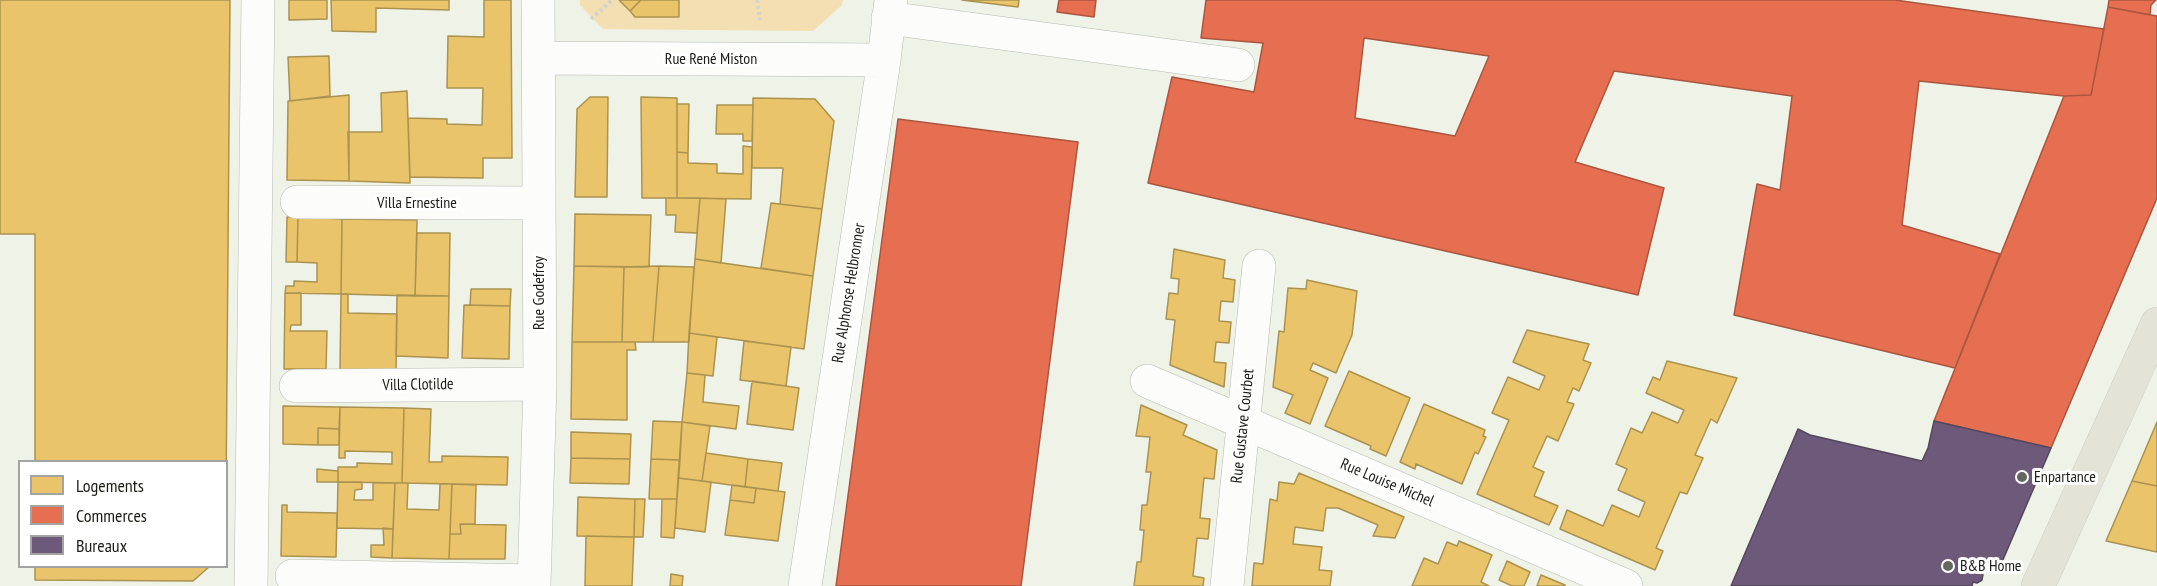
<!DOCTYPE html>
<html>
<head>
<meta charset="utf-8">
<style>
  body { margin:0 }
  #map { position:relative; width:2157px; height:586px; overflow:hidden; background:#eef2e7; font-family:"PT Sans Narrow",sans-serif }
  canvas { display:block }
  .legend { position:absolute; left:18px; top:460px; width:210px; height:108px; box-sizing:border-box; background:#fff; border:2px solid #a3a4a1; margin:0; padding:8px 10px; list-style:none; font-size:18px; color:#1a1c15 }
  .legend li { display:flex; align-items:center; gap:12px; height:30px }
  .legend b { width:30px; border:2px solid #a3a4a1 }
</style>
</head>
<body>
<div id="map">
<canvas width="2157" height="586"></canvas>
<ul class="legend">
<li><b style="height:16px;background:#e9c46a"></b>Logements</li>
<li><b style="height:16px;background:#e76f51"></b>Commerces</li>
<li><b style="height:16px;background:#6d597a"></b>Bureaux</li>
</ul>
</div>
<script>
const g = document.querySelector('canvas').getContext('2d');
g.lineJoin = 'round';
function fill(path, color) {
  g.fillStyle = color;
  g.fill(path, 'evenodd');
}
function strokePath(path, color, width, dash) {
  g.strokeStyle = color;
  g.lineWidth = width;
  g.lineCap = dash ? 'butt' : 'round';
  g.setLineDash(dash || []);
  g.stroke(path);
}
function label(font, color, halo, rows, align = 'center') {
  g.font = font + ' "PT Sans Narrow",sans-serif';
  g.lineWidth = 6;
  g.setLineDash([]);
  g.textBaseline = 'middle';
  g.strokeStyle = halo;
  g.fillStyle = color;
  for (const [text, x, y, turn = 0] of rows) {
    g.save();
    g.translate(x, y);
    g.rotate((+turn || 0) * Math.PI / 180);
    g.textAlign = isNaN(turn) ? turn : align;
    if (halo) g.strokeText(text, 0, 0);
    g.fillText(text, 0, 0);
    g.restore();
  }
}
fill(new Path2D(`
  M580 0H843L842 5 813 31 603 29 580 5Z`), '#f3dfb2');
const homes = new Path2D(`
  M0 0H230L226 499V462H35V234H0Z
  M289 0H327V19L289 20Z
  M331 0H449V10L376 8V32L332 31Z
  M484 0H511L512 158H483V178L410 177 408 118 447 119V124L482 125 483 88H447L448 36 484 37Z
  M619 0H641L630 11Z
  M641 0H679V17H635L630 11Z
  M962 0H1019L1018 7Z
  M329 56 330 96 290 101 288 57Z
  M407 91 410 183 349 181 348 132H382L381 93Z
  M349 95V181L287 180 288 101Z
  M590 97H608L607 197H575L577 109Z
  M641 97 677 98V198H642Z
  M753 98 815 99 834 121 822 209 780 204 783 168H752Z
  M677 104H689L688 153 677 152Z
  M717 105H753L752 141H743V134H716Z
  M743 146 752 147 751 199 677 198V152L688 153V163L717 164V173L743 174Z
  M666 198H700L697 233 675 232 676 215H666Z
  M700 198 726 199 721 263 695 259Z
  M771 203 822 209 813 276 761 268Z
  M575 214 651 215 649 267 574 266Z
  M287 217H298L297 262H286Z
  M298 217 342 219 341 294 285 293 286 286H294V281L317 282V263L297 262Z
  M342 219 417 220 415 296 341 294Z
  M417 233H450L449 296H415Z
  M1174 249 1225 260 1223 278 1235 280 1233 302 1221 301 1219 321 1231 322 1229 343 1216 342 1214 362 1226 363 1224 387 1170 365 1175 320 1166 319 1169 293 1178 294 1179 279 1171 278Z
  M695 259 813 276 804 349 689 333Z
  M574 266 624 267 622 342H572Z
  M659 266 653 342H622L624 267Z
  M659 266 694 267 689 342H653Z
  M1307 280 1357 291 1352 335 1336 373 1313 363 1310 370 1328 378 1310 424 1285 413 1293 395 1273 387 1279 331 1284 332 1288 288 1306 289Z
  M471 289H511L510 306 470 305Z
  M285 293H301V325H291L290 331H327L326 369H284Z
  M341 294H348V313L397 314 396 370H340Z
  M397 295 449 296 448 358 396 356Z
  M464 305 510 306 509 359 462 358Z
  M1527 330 1589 344 1583 360 1591 363 1579 391 1573 388 1567 402 1574 404 1558 441 1547 436 1533 467 1544 472 1534 496 1558 506 1549 525 1477 494 1509 420 1492 413 1508 377 1539 390 1545 376 1513 362Z
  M689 333 717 337 713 376 687 373Z
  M744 341 791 347 786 386 740 380Z
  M572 342H635L636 350H627V420L571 419Z
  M1667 361 1737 378 1717 423 1711 419 1695 455 1703 458 1687 494 1680 492 1656 548 1663 551 1655 570 1560 529 1567 510 1603 526 1612 505 1639 517 1645 502 1618 490 1627 469 1616 464 1631 428 1642 433 1652 412 1678 423 1684 410 1646 393 1653 377 1660 380Z
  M1349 371 1410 398 1386 456 1370 449 1371 446 1325 426Z
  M687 373 705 375 703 402 739 406 736 429 682 422Z
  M752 381 799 388 793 430 747 424Z
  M1424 404 1485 430 1483 436 1486 437 1478 454 1475 452 1462 484 1416 464 1415 469 1400 462Z
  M1141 405 1187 425 1183 435 1217 450 1214 479 1204 478 1200 518 1210 519 1208 539 1197 538 1193 576 1204 578 1203 586H1134L1137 562H1141L1144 530H1140L1142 505H1147L1151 472H1146L1150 437 1136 436Z
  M283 406 340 407 339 429 318 428V445L283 444Z
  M340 407 404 408 402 483 338 482V467H357V463L392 464V452L345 451V458H339Z
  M404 408 431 409 429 462H442V456L508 457 507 485 402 483Z
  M653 421 682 422 680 460 651 459Z
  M682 422 710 426 702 481 678 478Z
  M2157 422V486L2132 481Z
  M318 428 339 429V445H318Z
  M571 432 631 434 630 459 571 458Z
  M706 453 748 459 745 487 702 481Z
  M571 458 630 459 629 484 570 483Z
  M651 459 680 460 677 499H649Z
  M748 459 782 463 778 491 745 487Z
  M317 469 338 471V482H317Z
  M1299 473 1404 517 1395 538 1373 536 1378 525 1338 508H1326L1323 531 1295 527 1293 544 1322 547 1319 570 1332 571 1330 586H1252L1254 563 1263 564 1270 499 1277 501 1279 482 1294 484Z
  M678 478 711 482 705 532 675 528Z
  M2132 481 2157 486V552L2106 541Z
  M338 482H362V489L355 490 354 500H373V483H395L393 529 337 528Z
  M395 483H408L407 509 439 510 440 484H452L449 559 392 558Z
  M452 484 476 485 475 524H460L461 534H450Z
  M732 485 756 488 754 503 730 500Z
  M756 488 785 492 778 541 725 535 730 500 754 503Z
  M578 497 635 499 634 537 577 536Z
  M635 499H645L643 537H634Z
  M662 499H677L674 538 661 537Z
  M282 505H287V512L337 513 336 557 281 556Z
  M460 524 506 525 505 559H449L450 534H461Z
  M383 528 393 529 392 558 371 557V545H384Z
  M586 536 634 537 632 586H585Z
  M1459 541 1492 555 1481 582 1489 586H1412L1424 558 1438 564 1447 542 1457 546Z
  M1507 561 1530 572 1524 586H1512L1499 580Z
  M35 566H210L193 581 35 580Z
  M671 574 683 576 682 586H670Z
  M1541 575 1565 585V586H1537Z`);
fill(homes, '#e9c46a');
strokePath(homes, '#ab9250', 1.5);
const shops = new Path2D(`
  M1059 0H1096L1094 17 1057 12Z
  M1206 0H1895L2104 29 2091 95 2064 96 1919 81 1902 225 2000 254 1955 368 1734 315 1757 184 1780 190 1792 96 1614 71 1575 162 1664 188 1638 295 1148 183 1172 77 1254 92 1263 43 1201 38ZM1364 38 1489 56 1455 136 1355 118Z
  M2109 0H2156L2151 5 2150 15 2108 7Z
  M2108 7 2157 16V198L2051 448 1934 421 2064 96 2091 95Z
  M898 119 1078 142 1021 586H836Z`);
fill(shops, '#e76f51');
strokePath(shops, '#aa563f', 1.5);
const offices = new Path2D(`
  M1934 421 2051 448 1999 569 1982 562 1978 569 1983 574 1982 580 1977 583 1973 582 1972 586H1731L1798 429 1810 435 1922 461 1928 448Z`);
fill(offices, '#6d597a');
strokePath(offices, '#54475c', 1.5);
const minor = new Path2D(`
  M888 18 1238 65
  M538 58 884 60
  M297 202 538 203
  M1147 381 1626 586
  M296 386 540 384
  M292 576 534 581
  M251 586 258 0
  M534 586 540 384 538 0
  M805 586 884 60 891 0
  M1227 586 1259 266`);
const major = new Path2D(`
  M2038 586 2157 324`);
strokePath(minor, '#b8bab2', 34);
strokePath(major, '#cbcdc7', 34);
strokePath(new Path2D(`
  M757 0 760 20
  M591 19 612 0`), '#d1d3cf', 4, [3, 3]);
strokePath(minor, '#fcfdfb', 33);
strokePath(major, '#e3e3d8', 33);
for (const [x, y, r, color] of [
  [2022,477,6,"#64675e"],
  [1948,566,6,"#64675e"]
]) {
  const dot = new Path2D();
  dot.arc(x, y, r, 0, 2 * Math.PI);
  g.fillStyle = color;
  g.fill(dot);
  strokePath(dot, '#fff', 2);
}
label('16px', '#1a1c15', '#fff', [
  ["Rue René Miston",711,59],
  ["Villa Ernestine",417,203],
  ["Rue Godefroy",539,293,-90],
  ["Rue Alphonse Helbronner",849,293,-81],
  ["Villa Clotilde",418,385,-1],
  ["Rue Gustave Courbet",1243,426,-84],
  ["Rue Louise Michel",1387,483,23]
]);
label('16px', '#1a1c15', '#fff', [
  ["Enpartance",2034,477],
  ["B&B Home",1960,566]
], 'left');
</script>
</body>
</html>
